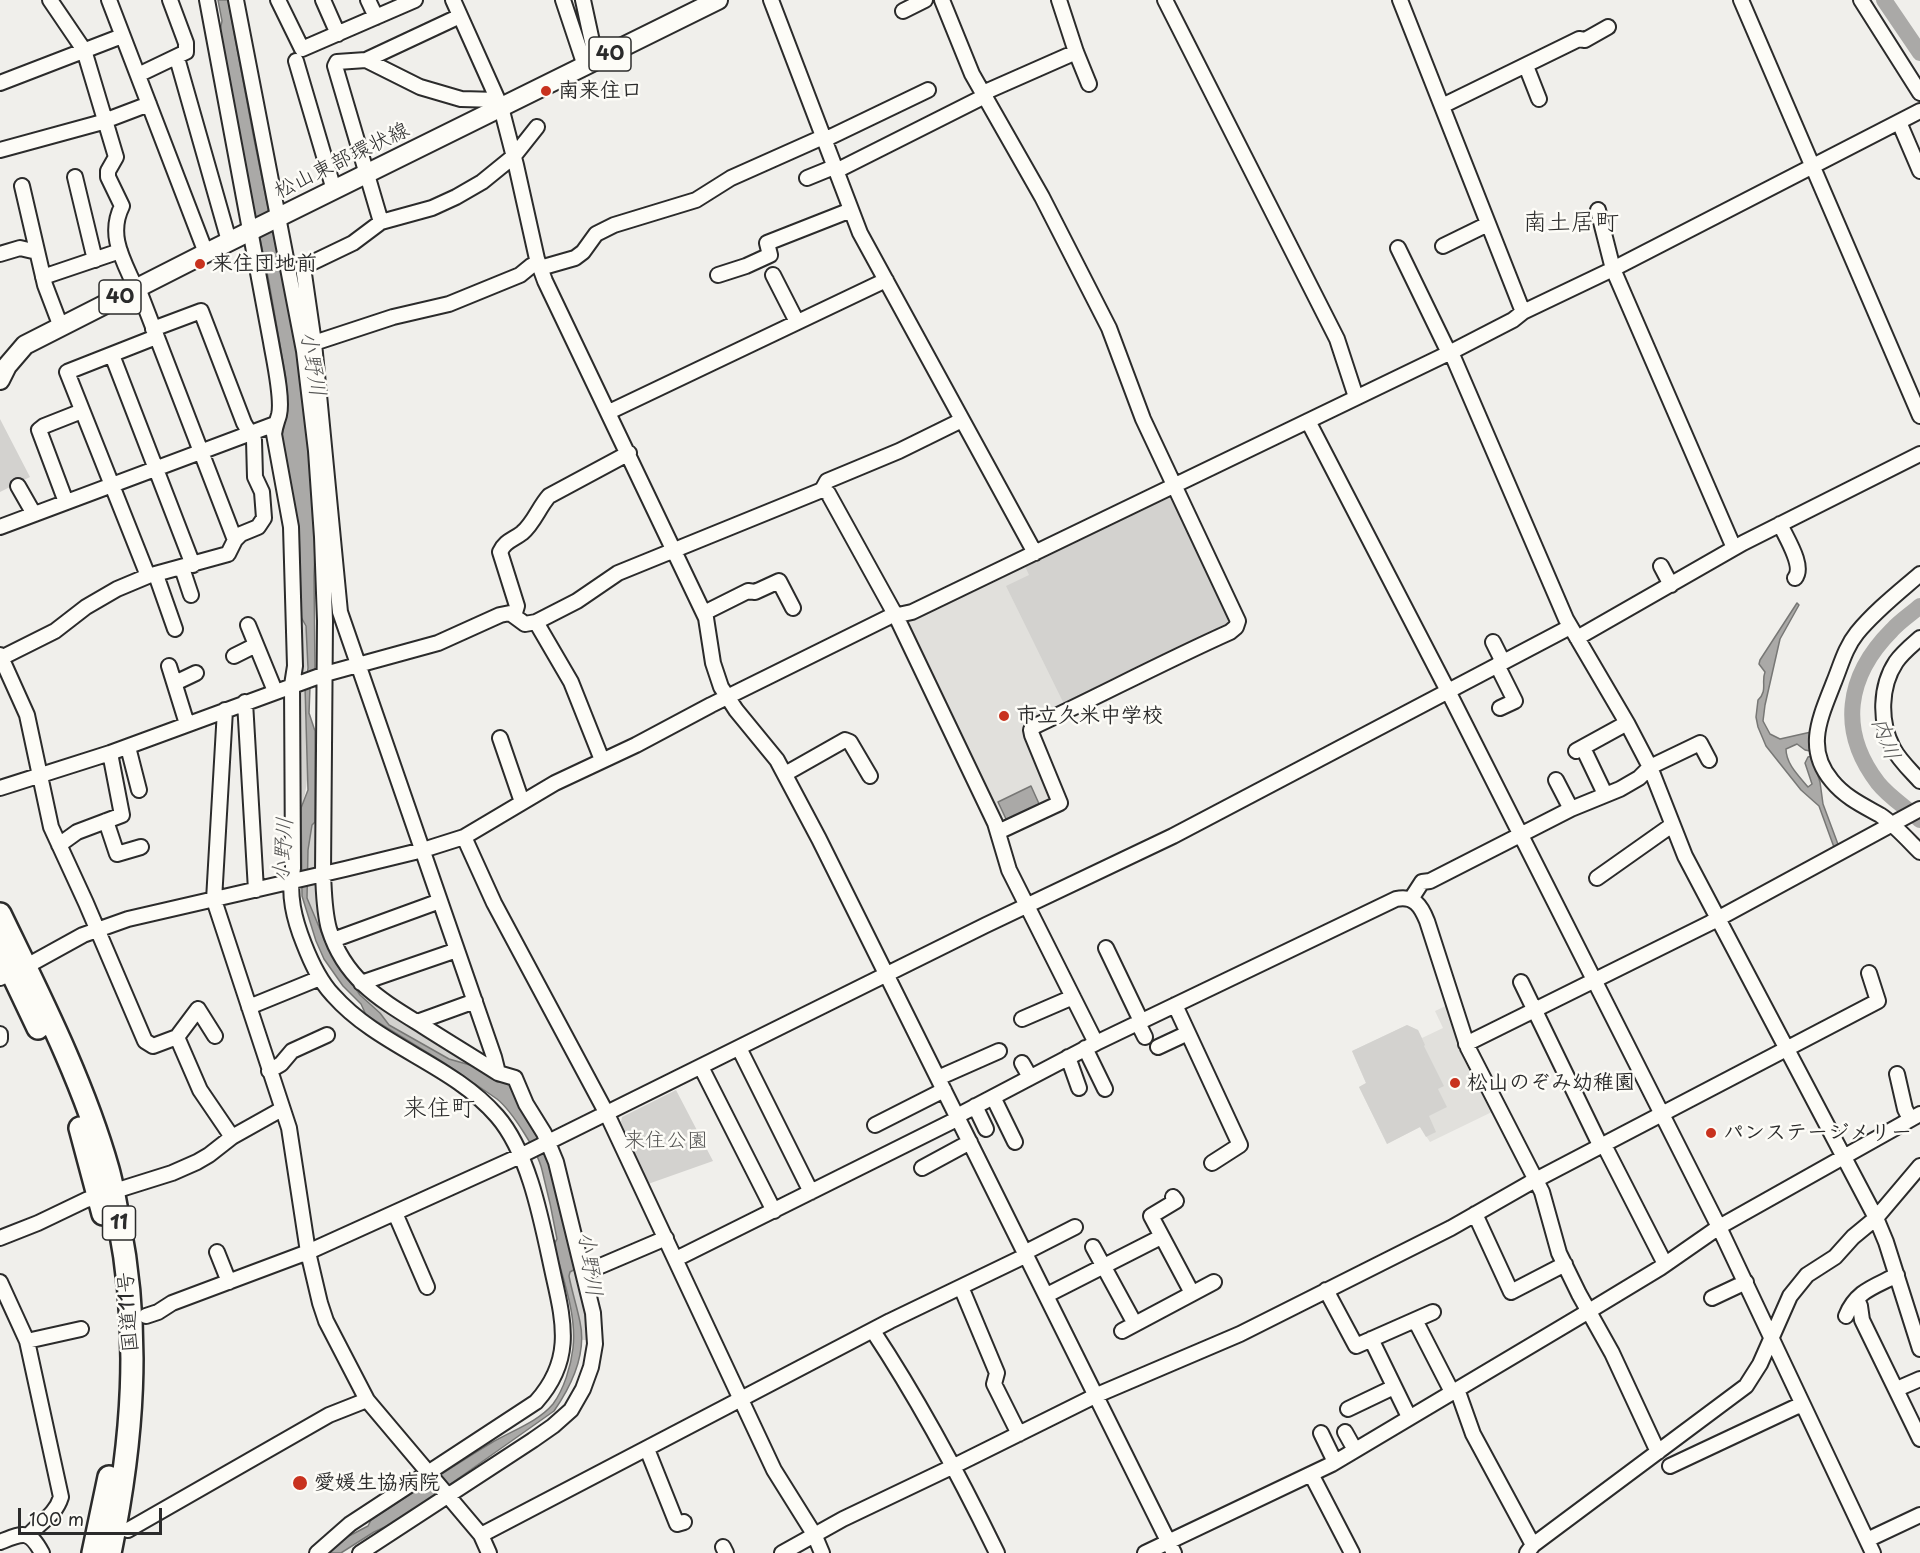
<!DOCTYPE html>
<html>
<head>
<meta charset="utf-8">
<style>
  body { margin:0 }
  #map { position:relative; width:1920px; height:1553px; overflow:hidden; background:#f0efeb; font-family:"Playpen Sans",sans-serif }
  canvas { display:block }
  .scale { position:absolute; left:18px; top:1508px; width:144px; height:27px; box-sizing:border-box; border:3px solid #2b2b2b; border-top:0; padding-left:8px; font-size:18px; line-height:21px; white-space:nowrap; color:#2b2b2b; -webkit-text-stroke:4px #fdfcf7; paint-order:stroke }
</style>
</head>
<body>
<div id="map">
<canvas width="1920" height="1553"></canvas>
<div class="scale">100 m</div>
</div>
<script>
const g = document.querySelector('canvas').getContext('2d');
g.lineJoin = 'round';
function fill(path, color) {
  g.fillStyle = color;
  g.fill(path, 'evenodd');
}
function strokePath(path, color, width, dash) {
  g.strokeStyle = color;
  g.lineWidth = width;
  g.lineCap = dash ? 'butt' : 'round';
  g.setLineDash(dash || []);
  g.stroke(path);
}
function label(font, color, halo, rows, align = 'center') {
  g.font = font + ' "Playpen Sans","Klee One",sans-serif';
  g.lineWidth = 5;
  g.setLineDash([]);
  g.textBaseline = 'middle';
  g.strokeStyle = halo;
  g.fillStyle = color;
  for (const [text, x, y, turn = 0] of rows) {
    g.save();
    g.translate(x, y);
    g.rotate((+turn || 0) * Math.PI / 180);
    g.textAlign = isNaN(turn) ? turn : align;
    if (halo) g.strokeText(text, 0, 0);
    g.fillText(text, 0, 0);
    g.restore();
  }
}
fill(new Path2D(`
  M1024 564 1233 614 1030 725 1057 800 1003 827 908 625V620Z
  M1450 1004 1496 1110 1430 1142 1420 1127 1387 1144 1359 1087 1366 1083 1352 1051 1407 1025 1418 1030 1422 1038 1443 1028 1435 1011Z`), '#e1e0dc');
fill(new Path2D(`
  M0 419 30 477 0 492Z
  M1166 494 1174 498 1234 623 1066 708 1006 586 1029 575 1024 564Z
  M301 617C313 638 306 666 305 689 303 728 315 770 301 808Z
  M315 822 317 894 320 917 331 950 320 932 307 898 308 850 312 825Z
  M351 980 378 1005 477 1067 449 1059 389 1025 380 1012 360 995Z
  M1407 1025 1418 1030 1425 1045 1424 1046 1444 1086 1438 1089 1447 1107 1429 1116 1436 1132 1426 1137 1420 1127 1387 1144 1359 1087 1366 1083 1352 1051Z
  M676 1090 713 1161 648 1184 621 1122 622 1117Z
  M577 1268 588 1320V1340H582L580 1322 569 1276 570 1272Z`), '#d3d2cf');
const water = new Path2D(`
  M218 0H228L254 139 299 358 310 452 316 526 314 576 315 669 310 687 309 713 315 731V822L312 825 308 850 307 898 327 946 360 995 380 1013 389 1025 449 1059 477 1067 497 1082 510 1081 523 1112 549 1159 577 1268 570 1272 569 1276C572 1292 577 1307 580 1322 587 1354 572 1385 554 1411L398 1521 374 1532 341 1553H329L347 1537 368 1526 371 1520C411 1494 451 1467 491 1443 511 1431 538 1422 553 1404 564 1389 571 1366 573 1348 577 1314 562 1277 554 1244L557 1239C553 1216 548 1193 542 1170 538 1152 512 1111 497 1099L446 1064 366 1015 361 1004 343 986 324 959 316 941 302 896 301 808 308 790 305 687 308 668 306 626 301 617 299 529 282 436 287 411 286 379 268 277 231 101 220 30 222 21Z
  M1797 603 1799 605 1780 639 1765 705 1763 721 1770 734 1780 739 1811 732 1812 749 1810 751 1805 750 1797 744 1786 749C1786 764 1799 776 1808 787L1812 784 1805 763 1808 757 1812 756 1820 782 1823 804 1839 847 1835 850 1819 806 1801 790 1766 746 1758 727 1756 717 1758 700C1768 691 1761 682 1765 672L1759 664 1760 660Z
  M1031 786 1040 806 1007 821 998 802Z`);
fill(water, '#aaa9a7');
strokePath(water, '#777775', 1.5);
strokePath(new Path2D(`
  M1884 0 1920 53
  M1920 606C1911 614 1900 621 1892 630 1846 676 1838 731 1878 783 1889 797 1907 808 1920 820`), '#aaa9a7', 16);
const minor = new Path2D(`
  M50 0 84 50 116 157 108 171V177L122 206C107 236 124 261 136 289
  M109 0 206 253
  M207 0 271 342C274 360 283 399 279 415 277 422 275 426 274 434L291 527 295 666 292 685 293 868C288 895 294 919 304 944 311 962 319 980 333 995 379 1047 452 1064 497 1116 531 1155 543 1229 554 1278 565 1326 572 1362 536 1402L350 1524 317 1553
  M236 0 304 351 316 451 322 537 325 621 323 874C324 892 324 911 329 929 345 980 381 1000 423 1026 448 1042 473 1057 498 1073L515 1078 526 1104 544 1133 556 1162 593 1313 595 1344 591 1367 583 1389 571 1410 553 1426 533 1440 360 1553
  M278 0 302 49 415 0
  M323 0 338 34
  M368 0 376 17
  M453 0 501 107 516 165 537 259 545 281 706 618 713 663 721 687 736 710 777 760 819 839 1174 1553
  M563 0 585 66
  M583 0 596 60
  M771 0 860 233 1035 553
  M942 0 972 74 1042 197 1109 328 1143 419 1238 621 1236 627 1230 632C1163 662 1099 696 1033 727L1031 730 1032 735 1060 803 998 832
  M1059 0 1076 52 1089 84
  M1165 0 1337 339 1356 397
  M1400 0 1523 312
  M1741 0 1920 416
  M1861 0 1920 93
  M903 11 925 0
  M177 58 229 241
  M366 60 420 87 461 99 498 100
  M296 61 334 190
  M1526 66 1539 99
  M138 75 186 52V43L170 0
  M0 83 122 36
  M983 93 1076 52
  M1442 106 1579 39 1585 40 1608 27
  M1899 122 1920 171
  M824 140 928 90
  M0 150 99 123 149 104
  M836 171 985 96
  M75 177 95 260
  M807 178 834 167
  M22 186 45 285 61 327
  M1598 210 1613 269 1734 548
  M381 222 335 66 337 62 366 60 460 16
  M1443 246 1488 224
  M1398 248 1449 353
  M0 254 20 248 37 252
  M540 268 575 258 583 252 596 234 614 225 696 200 731 178 823 137
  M718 275 746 266 770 255 767 243 851 210
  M773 275 797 322
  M43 277 120 251
  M138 288 235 540
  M314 343 393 317 449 304 520 275 531 266 538 263
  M1451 352 1566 619 1627 723 1650 767 1685 856 1876 1218 1886 1242 1920 1349
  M112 355 193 565
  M609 412 886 280
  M1308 421 1448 691 1719 1227 1873 1553
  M18 486 34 514
  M822 490 827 481 899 451 962 420
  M66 502 39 430 44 426 82 411
  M1780 524C1786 538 1805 566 1795 578
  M0 527 275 424
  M1661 566 1671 585
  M182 568 191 595
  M1920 574C1898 593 1875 611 1857 633 1845 648 1841 665 1834 682 1821 716 1804 748 1832 781 1845 797 1862 805 1880 815 1894 824 1908 840 1920 852
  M156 575 175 629
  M148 576 67 372 156 337
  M704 613 748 591 755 592 779 581 793 608
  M514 616 517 606 500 552C505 541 513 540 522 533 534 523 539 507 549 496L629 453
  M536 622 571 682 602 760
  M248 625 275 691
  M1577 638 1743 543 1920 454
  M1920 638C1912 645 1902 653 1896 662 1880 686 1879 722 1893 748 1899 760 1911 771 1920 781
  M1493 642 1503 662
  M0 655 27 715 51 827 86 903 145 1041 153 1046 177 1037 200 1090 232 1137
  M234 656 256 645
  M1 658 55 631 86 607 117 589 148 576 228 554 235 540 241 534 258 527 264 518 262 492 255 477 254 440 244 423 201 311 153 329
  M1497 665 1515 701 1500 708
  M169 666 187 724
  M175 683 196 673
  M245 702 256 890
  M225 710 214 900 289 1128 308 1252 320 1303 326 1321 367 1400 481 1535 489 1553
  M500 738 522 802
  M128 747 139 790
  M1583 748 1605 794
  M1576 751 1627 723
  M785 774 845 740 850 742 870 776
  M1556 780 1571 809
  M0 788 110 753 325 674 438 643 500 615 510 613 525 624 536 622 577 601 618 573 822 490 828 493 896 616 995 823 1009 870 1096 1043 957 1116
  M106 821 117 854 141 847
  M464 837 494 903 607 1114 774 1470 814 1534 822 1553
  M59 845 77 832 122 815 110 753
  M1597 878 1672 825
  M1411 899 1422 882 1430 881 1571 809 1620 789 1639 778 1650 767 1700 743 1709 760
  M333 940 440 901
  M1106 948 1141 1021
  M0 978 25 967 83 935 128 919 345 869 423 850 464 837 555 783 636 745 711 705 889 617 912 612 1451 352 1513 320 1523 312 1613 269 1920 111
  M1521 982 1601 1147
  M361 983 457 950
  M1175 1005 1240 1145 1212 1163
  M249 1007 320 978
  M1022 1019 1073 997
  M417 1022 475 1001
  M1138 1023 1145 1037
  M0 1034V1039
  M177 1037 198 1009 215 1036
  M1096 1043 1396 899C1414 895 1421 906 1427 921L1468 1048 1542 1192 1559 1253 1579 1294 1612 1353 1658 1452
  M1466 1044 1710 923 1920 809
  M1158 1047 1188 1033
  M739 1048 811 1192
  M1085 1048 1105 1089
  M1068 1057 1079 1088
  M1022 1063 1030 1077
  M701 1067 774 1211
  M269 1071 281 1064 292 1051 327 1035
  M498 1073 494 1057 340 612 314 343 303 267 353 243 381 222 432 208 456 197 482 182 514 156 537 127
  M1897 1074 1905 1109 1910 1119
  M938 1078 999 1051
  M993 1097 1015 1142
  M975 1106 986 1129
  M875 1125 944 1090
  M1604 1145 1665 1264
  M922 1168 970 1142
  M1173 1197 1176 1201 1151 1216 1192 1293
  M395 1213 427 1287
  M1475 1214 1511 1292 1565 1264
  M0 1238 38 1223 86 1200 172 1173 197 1162 209 1155 232 1137 282 1109
  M1093 1247 1135 1324
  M217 1252 229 1282
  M1026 1252 1075 1227
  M676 1259 959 1118
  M584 1273 666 1238
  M0 1282 27 1341 61 1497C55 1516 41 1521 29 1535
  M961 1287 997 1373 994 1384 1019 1434
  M1326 1290 1356 1346 1433 1312
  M1047 1295 1161 1237
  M1712 1298 1746 1282
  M1857 1299 1860 1306 1862 1320 1920 1439
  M146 1316 158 1312 172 1303 308 1252 520 1156 986 925 1173 836 1570 627
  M1846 1316C1856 1291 1874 1287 1897 1275
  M1415 1320 1452 1392
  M873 1331C920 1402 960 1477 997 1553
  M1122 1331 1214 1282
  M1371 1339 1409 1417
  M27 1341 81 1329
  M1457 1389 1473 1434 1533 1545
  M1897 1389 1920 1379
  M1348 1409 1394 1387
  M1345 1432 1355 1450
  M1321 1433 1335 1462
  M647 1449 677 1524 684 1522
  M1670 1466 1802 1404
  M1311 1474 1352 1553
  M128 1530 329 1415 367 1400
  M481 1535 890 1321 1027 1255
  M1867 1540 1920 1515
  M0 1542C23 1533 29 1529 42 1553
  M723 1547 726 1553
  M782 1553 843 1519 954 1466 1097 1395 1240 1334 1451 1228 1528 1184 1878 1001 1869 973
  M1145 1553 1332 1464 1589 1311 1660 1268 1719 1227 1920 1114
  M1527 1553 1533 1545 1746 1386 1760 1364 1790 1296 1807 1275 1835 1257 1853 1237 1876 1218 1920 1166`);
const major = new Path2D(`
  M0 380 7 366 25 345 206 253 718 0`);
const highway = new Path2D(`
  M0 914C40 997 83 1081 108 1169 113 1187 116 1205 119 1223 141 1335 133 1441 110 1553
  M0 948 38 1028
  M80 1128 103 1214
  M93 1553 109 1477`);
strokePath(minor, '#2b2b2b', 18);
strokePath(major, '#2b2b2b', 22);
strokePath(highway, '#2b2b2b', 26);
strokePath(minor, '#fdfcf7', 14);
strokePath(major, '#fdfcf7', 18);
strokePath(highway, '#fdfcf7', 21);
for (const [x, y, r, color] of [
  [546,91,6,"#c8321e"],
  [200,264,6,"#c8321e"],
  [1004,716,6,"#c8321e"],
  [1455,1083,6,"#c8321e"],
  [1711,1133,6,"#c8321e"],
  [300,1483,8,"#c8321e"]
]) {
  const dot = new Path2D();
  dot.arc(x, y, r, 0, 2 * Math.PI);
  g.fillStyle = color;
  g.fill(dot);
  strokePath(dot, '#fdfcf7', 2);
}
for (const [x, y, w] of [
  [610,54,42],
  [120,297,42],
  [119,1223,33]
]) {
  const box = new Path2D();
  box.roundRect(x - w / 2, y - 17, w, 34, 4.5);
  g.fillStyle = '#fdfcf7';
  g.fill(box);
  strokePath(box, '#2b2b2b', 1.5);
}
label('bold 20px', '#2b2b2b', null, [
  ["40",610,54],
  ["40",120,297],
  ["11",119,1223]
]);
label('bold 21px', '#2b2b2b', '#fdfcf7', [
  ["南来住口",558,91],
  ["来住団地前",212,264],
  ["市立久米中学校",1016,716],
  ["松山のぞみ幼稚園",1467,1083],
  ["パンステージメリー",1723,1133],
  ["愛媛生協病院",314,1483]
], 'left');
label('21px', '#2b2b2b', '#fdfcf7', [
  ["松山東部環状線",342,161,-26],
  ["国道11号",129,1312,-94]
]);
label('21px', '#555554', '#fdfcf7', [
  ["来住公園",666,1141]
]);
label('italic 22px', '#575756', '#fdfcf7', [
  ["小野川",312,364,81],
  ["内川",1885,739,70],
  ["小野川",284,850,-86],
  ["小野川",589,1264,82]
]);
label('24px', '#2b2b2b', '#fdfcf7', [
  ["南土居町",1571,223],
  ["来住町",439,1109]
]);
</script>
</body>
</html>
